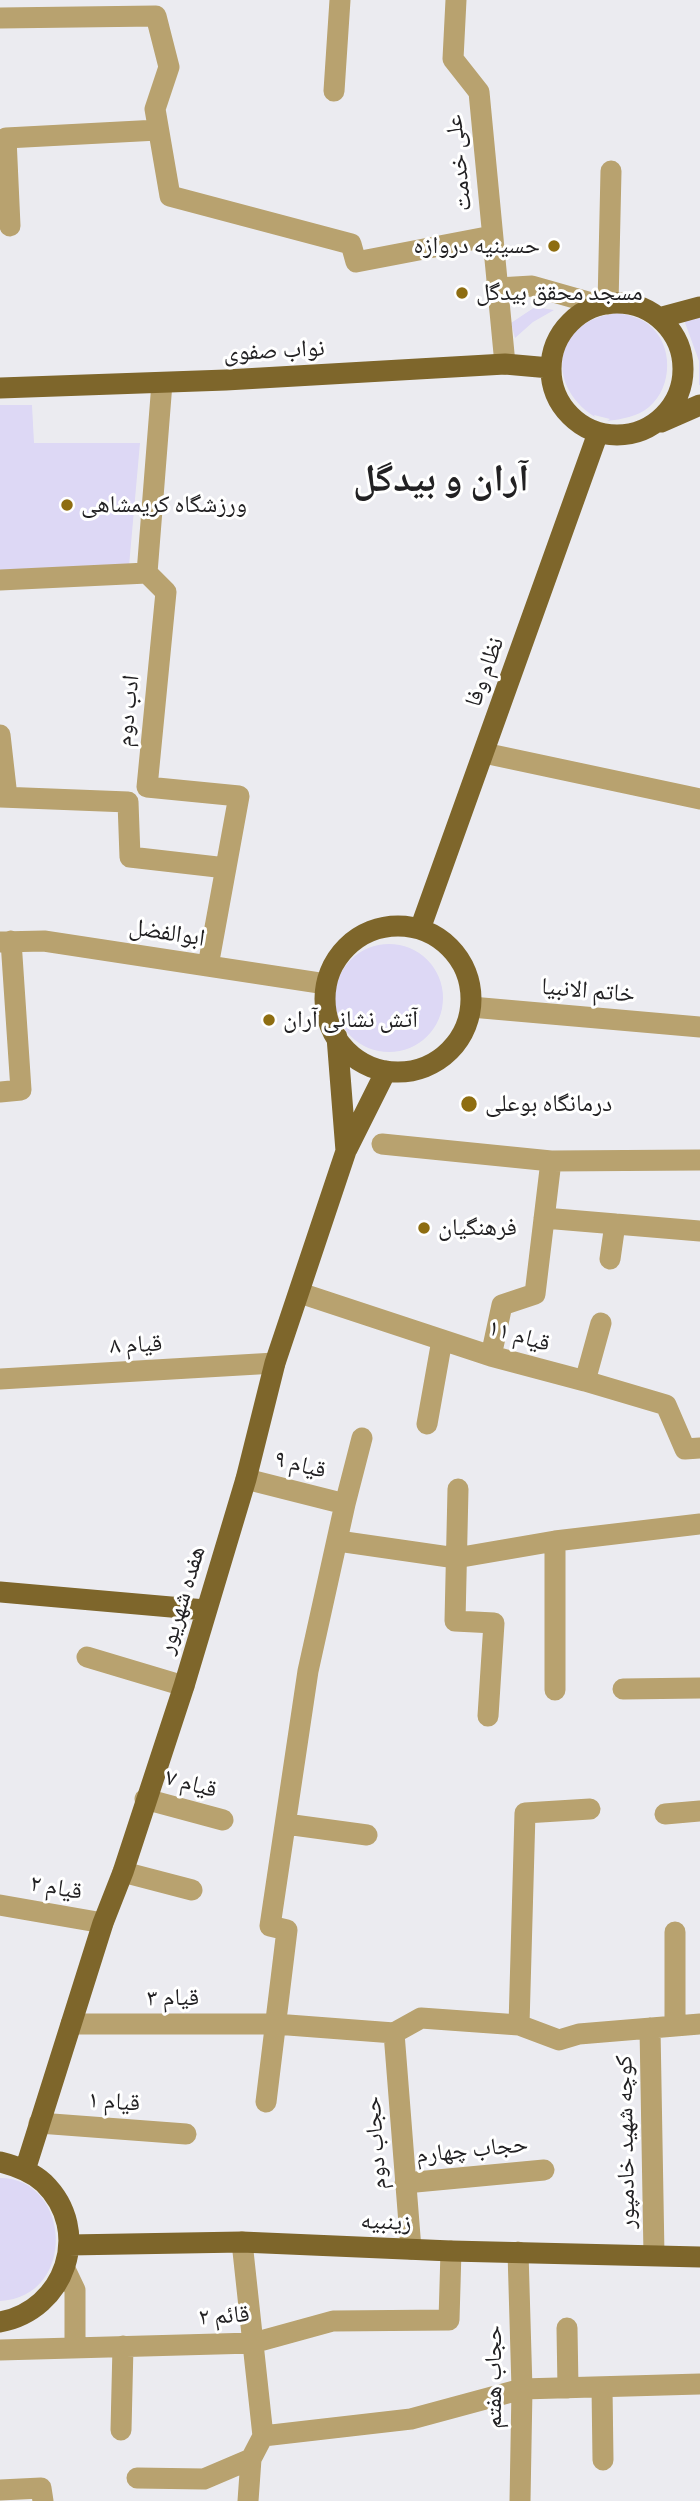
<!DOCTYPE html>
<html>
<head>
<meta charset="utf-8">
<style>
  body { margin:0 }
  canvas { display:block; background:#ebebf0 }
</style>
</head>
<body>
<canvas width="700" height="2501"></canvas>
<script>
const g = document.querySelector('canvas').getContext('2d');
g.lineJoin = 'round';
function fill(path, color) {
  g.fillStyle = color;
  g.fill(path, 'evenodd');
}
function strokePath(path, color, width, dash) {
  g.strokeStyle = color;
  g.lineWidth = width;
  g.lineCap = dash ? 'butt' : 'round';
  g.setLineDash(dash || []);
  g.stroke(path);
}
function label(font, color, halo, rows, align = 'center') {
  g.font = font + ' "PT Sans Narrow","Noto Naskh Arabic",sans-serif';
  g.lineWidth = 6;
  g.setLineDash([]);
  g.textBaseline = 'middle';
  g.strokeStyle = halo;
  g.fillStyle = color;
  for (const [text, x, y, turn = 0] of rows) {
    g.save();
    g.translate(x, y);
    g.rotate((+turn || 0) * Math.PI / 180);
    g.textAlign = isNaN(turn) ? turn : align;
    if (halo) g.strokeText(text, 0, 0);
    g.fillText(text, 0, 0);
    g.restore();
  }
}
fill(new Path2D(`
  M535 307 554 310 533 322 515 338 511 323Z
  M617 313C629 315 638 317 648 324 674 344 673 387 649 407 637 417 622 419 607 421L610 419 594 415 595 417C543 384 555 320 617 313Z
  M700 316V385H699V361L684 320Z
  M0 405H32L34 443H140L129 566 0 572Z
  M335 998a54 54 0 1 1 108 0a54 54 0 1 1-108 0Z
  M0 2178C71 2178 78 2297 0 2301Z`), '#ddd8f5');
strokePath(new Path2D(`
  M456 0 453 59 479 92 505 364
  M0 18 156 16 169 67 155 109 170 196 351 244 356 262 492 236
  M334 91 340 0
  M10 226 6 138 158 130
  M498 288 532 286 599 305
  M608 304 611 171
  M162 383 147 573 166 592 147 787 239 796 208 966
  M0 580 147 573
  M0 735 7 797
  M484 753 700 799
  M0 797 128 802 130 857 226 868
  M0 942 44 941 326 984
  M471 1007 700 1027
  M0 1092 21 1090 11 941
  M382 1144 551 1161 700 1160
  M544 1218 700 1231
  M610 1259 615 1224
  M300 1293 491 1356 585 1381 666 1405 685 1449 700 1448
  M491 1356 502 1305 535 1294 551 1161
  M0 1379 275 1363
  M585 1381 601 1323
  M427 1424 442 1340
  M246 1479 345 1504 308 1671 270 1926 287 1930 266 2102
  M458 1489 455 1621 494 1623 488 1716
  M345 1504 362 1438
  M338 1541 456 1558 555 1541 700 1524
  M87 1657 184 1686
  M623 1689 700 1688
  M555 1690V1541
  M145 1799 223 1820
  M665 1814 700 1811
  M286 1824 367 1835
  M123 1872 192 1890
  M0 1905 103 1923
  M675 1932V2026
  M71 2024H275L394 2033 421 2018 519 2025 559 2040 579 2034 700 2024
  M519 2025 525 1813 590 1809
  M650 2028 654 2255
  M394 2033 411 2249
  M39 2123 186 2134
  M405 2183 544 2170
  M242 2242 263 2436 251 2459 248 2501
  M518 2252 522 2389 520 2501
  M65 2269 75 2290V2347
  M567 2328 568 2388
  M0 2350 253 2343 333 2321 449 2320 451 2251
  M602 2387 603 2460
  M121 2430 123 2346
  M263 2436 411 2419 522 2389 700 2384
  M137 2478 204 2479 251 2459
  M0 2490 41 2488 43 2501`), '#b8a26f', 21);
strokePath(new Path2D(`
  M551 369a66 66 0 1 1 132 0a66 66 0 1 1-132 0Z
  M659 318 700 307
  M0 388 226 380 505 364 550 368
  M661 422 700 405
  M325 999a73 73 0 1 1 146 0a73 73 0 1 1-146 0Z
  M420 929 598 433
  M347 1149 386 1071
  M0 1592 205 1610
  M0 2162C16 2166 32 2172 44 2183 93 2231 65 2310 0 2322
  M25 2170 103 1923 123 1872 184 1686 246 1479 275 1363 346 1151 337 1037
  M69 2245 242 2242 451 2251 700 2257`), '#7e662b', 21);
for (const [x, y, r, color] of [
  [554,246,7,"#8e6d11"],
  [462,293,7,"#8e6d11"],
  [67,505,7,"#8e6d11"],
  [269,1020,7,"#8e6d11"],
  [469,1104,9,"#8e6d11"],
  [424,1228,7,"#8e6d11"]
]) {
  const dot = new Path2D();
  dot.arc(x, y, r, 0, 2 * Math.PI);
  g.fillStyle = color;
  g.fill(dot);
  strokePath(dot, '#fff', 2.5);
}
label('24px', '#222123', '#fff', [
  ["علی خدمت",459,163,-96],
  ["نواب صفوی",274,351,-3],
  ["نظام وفا",485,672,-70],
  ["ادب دوم",128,711,-84],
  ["ابوالفضل",167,933,9],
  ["خاتم الانبیا",588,991,5],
  ["قیام ۱۱",519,1336,16],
  ["قیام ۸",136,1345,-3],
  ["قیام ۹",300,1465,14],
  ["هفده شهریور",182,1600,-73],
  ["قیام ۷",191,1784,15],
  ["قیام ۲",56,1888,10],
  ["قیام ۳",173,1998],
  ["قیام ۱",114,2102,4],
  ["کوچه شهید خادمپور",626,2142,-91],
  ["حجاب دوم",376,2143,-94],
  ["حجاب چهارم",472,2150,-6],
  ["زینبیه",386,2222,2],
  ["قائم ۲",224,2316,-4],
  ["حجاب هفتم",494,2377,-90]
]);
label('24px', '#222123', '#fff', [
  ["حسینیه دروازه",540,246,"right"],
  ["مسجد محقق بیدگل",476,293],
  ["ورزشگاه کریمشاهی",81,505],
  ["آتش نشانی آران",283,1020],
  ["درمانگاه بوعلی",485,1104],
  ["فرهنگیان",438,1228]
], 'left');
label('bold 38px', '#222123', '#fff', [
  ["آران و بیدگل",441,480]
]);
</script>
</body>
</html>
